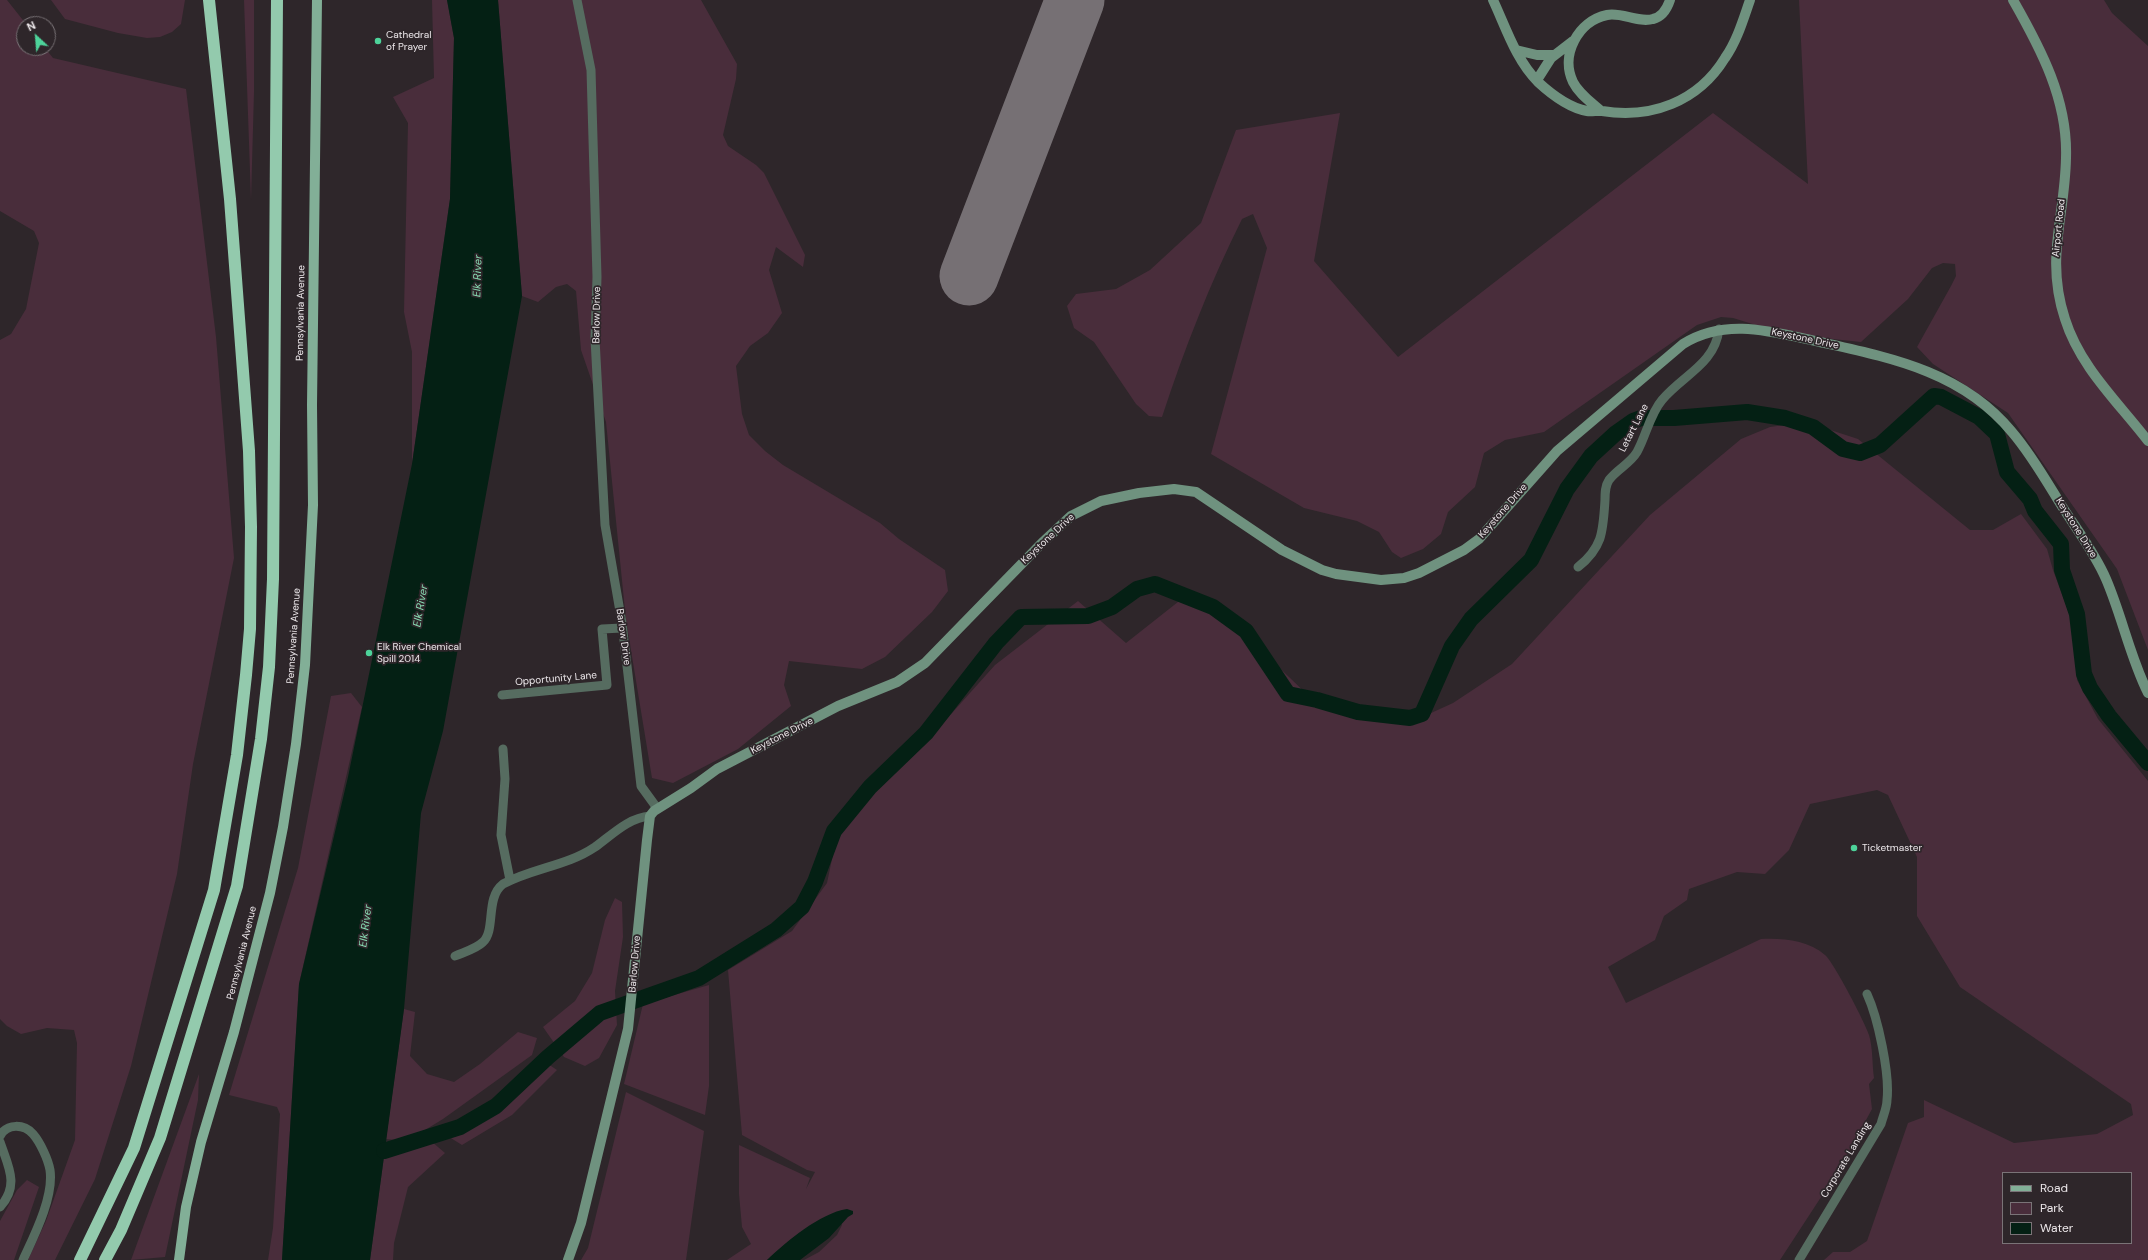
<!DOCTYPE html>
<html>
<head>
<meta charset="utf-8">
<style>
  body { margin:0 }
  #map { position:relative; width:2148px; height:1260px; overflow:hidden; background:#2e262a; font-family:"DM Sans",sans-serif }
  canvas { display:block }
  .legend { position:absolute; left:2002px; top:1172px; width:130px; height:72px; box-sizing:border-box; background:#2e262a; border:1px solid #7a7377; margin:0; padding:5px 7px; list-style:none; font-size:12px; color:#ece7ea }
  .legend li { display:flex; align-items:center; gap:8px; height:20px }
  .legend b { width:20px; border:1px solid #7a7377 }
  .north { position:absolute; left:16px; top:16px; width:40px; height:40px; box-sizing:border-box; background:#2e262a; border:1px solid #7a7377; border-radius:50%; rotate:334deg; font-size:11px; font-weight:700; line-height:16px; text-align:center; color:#ece7ea }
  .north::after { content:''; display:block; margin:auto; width:14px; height:18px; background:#4dd39a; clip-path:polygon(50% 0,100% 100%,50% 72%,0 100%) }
</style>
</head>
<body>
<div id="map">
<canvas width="2148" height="1260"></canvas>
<ul class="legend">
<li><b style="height:5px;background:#82af97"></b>Road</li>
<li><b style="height:11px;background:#492d3b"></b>Park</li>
<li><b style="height:11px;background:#042014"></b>Water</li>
</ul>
<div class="north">N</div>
</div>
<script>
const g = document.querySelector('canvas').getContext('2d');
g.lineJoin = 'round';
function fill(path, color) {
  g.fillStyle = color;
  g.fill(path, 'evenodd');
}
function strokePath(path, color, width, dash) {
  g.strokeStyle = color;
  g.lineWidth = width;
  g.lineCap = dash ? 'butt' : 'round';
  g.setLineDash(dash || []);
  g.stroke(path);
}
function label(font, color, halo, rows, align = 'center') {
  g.font = font + ' "DM Sans",sans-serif';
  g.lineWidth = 3.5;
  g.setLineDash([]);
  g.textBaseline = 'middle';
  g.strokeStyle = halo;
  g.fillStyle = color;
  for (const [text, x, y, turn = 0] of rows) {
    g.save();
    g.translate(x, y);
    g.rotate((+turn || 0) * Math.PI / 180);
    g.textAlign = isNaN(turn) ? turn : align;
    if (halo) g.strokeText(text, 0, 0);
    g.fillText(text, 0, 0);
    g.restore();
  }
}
fill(new Path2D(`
  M0 0H7L26 24H24V48H45L53 58 186 89 216 337 234 558 193 764 177 874 131 1066 95 1179 55 1260H28L46 1221 75 1140 77 1043 74 1030 47 1028 21 1034 7 1026 0 1019V340L11 334 26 309 39 243 34 231 0 211Z
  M51 0H185L181 24 172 32 160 37 147 38 118 33 65 19Z
  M244 0H254V92L251 200Z
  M432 0H447L454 38 450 199 412 464V352L404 312 408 123 393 97 434 78Z
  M498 0H701L737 64 736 79 723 135 728 146 756 165 764 173 805 255 803 267 776 247 769 270 782 313 768 333 750 346 736 366 742 414 749 435 765 451 783 465 880 523 899 539 945 570 948 591 932 612 885 657 862 669 789 661 784 685 791 706 738 749 673 783 652 778 626 620 606 422 581 350 576 291 567 284 556 287 538 302 522 296Z
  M1799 0H2104L2112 13 2148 46V650L2117 569 2008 413 1933 364 1917 347 1951 286 1956 276 1955 264 1943 263 1932 268 1908 299 1861 342 1785 334 1733 318 1721 317 1697 325 1544 432 1505 440 1484 453 1475 487 1448 512 1441 534 1423 549 1401 558 1392 552 1379 532 1357 521 1304 508 1211 454 1267 248 1253 214 1242 219C1210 283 1184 350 1162 417L1149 416 1136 404 1094 342 1074 328 1067 306 1076 294 1116 289 1150 270 1201 223 1236 130 1340 113 1314 261 1398 357 1713 113 1808 184Z
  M1806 422 1858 439 1970 530H1993L2021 514 2047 549 2053 570 2076 632 2077 680 2098 719 2148 781V1260H1824L1833 1252H1850L1867 1241 1908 1123 1924 1117V1100L2014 1143 2097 1134 2133 1115 2131 1104 1960 987 1917 916V857L1888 795 1877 790 1810 804 1789 850 1765 874 1737 872 1689 889 1687 900 1664 916 1655 940 1608 967 1626 1003 1761 939C1783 938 1808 940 1825 955 1833 961 1866 1024 1869 1035 1873 1048 1872 1065 1874 1078L1869 1084 1872 1109 1840 1168 1780 1260H804L819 1252 837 1235 842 1225 836 1213 791 1239 767 1260H727L751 1244 742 1227 739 1194V1145L810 1178 806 1189 815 1172 807 1170 742 1135 728 970 792 931 827 883 836 840 863 800 936 731 995 665 1078 601 1126 643 1183 598 1235 618 1264 653 1315 702 1357 713 1418 719 1453 703 1512 664 1650 515 1741 439 1770 427ZM2003 1173H2131V1243H2003Z
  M351 693 362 707 299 984 282 1260H268L273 1228 280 1114 277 1107 229 1095 298 868 331 696Z
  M615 898 622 902 623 937 615 991 617 1025 599 1058 585 1066 564 1057 543 1027 575 1001 592 973 605 920Z
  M709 985V1086L705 1115 624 1084 643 1004Z
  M404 1009 415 1012 410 1056 427 1074 454 1082 480 1064 518 1032 537 1038 532 1055 443 1119 407 1141 386 1139Z
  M545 1062 557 1070 512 1115 462 1145 446 1135 488 1117 516 1095Z
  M199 1074 198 1100 165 1257 131 1260Z
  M626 1092 704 1131 686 1260H581L588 1248Z
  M431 1141 445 1153 408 1187 394 1243 393 1260H370L384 1156Z
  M27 1180 39 1187 14 1260H0V1221L17 1190Z`), '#492d3b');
fill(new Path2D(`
  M447 0H498L522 296 443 731 421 813 404 1009 370 1260H282L299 984 348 777 412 464 450 199 454 38Z
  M847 1209 853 1211V1214L848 1217 829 1238 800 1260H767C786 1242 820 1213 847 1209Z`), '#042014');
strokePath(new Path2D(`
  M384 1151 460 1127 496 1106 548 1057 600 1013 699 978 776 930 802 907 815 882 834 831 870 787 926 733 996 643 1021 617 1088 616 1112 607 1137 589 1155 584 1213 607 1246 631 1288 694 1317 700 1358 712 1410 718 1422 714 1452 646 1471 619 1531 560 1567 489 1591 456 1616 433 1633 421 1641 418H1674L1747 412 1785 418 1813 427 1843 449 1860 453 1880 445 1934 396 1941 397 1979 417 1997 434 2007 472 2030 499 2035 511 2061 544 2062 570 2077 614 2084 674 2090 688 2109 716 2148 763`), '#042014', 16);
strokePath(new Path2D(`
  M969 276 1075 0`), '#767074', 59);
strokePath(new Path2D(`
  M577 0 591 70 597 277 595 339 605 525 622 623 641 786 657 808
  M1578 567C1603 547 1603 531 1605 500 1605 493 1605 486 1609 480 1617 469 1630 464 1637 452 1646 436 1650 414 1662 400 1683 375 1715 364 1719 329
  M502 695 607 685 602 629 622 628
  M503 749 505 779 501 835 510 880
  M455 956C464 952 476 949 483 942 496 930 485 898 503 884 533 868 567 866 595 847 613 834 628 818 650 816
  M0 1136C7 1123 24 1124 33 1134 40 1142 48 1159 50 1170 54 1197 34 1236 23 1260
  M0 1142C8 1166 20 1185 0 1207
  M1799 1260 1881 1124C1883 1116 1887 1108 1887 1100 1890 1074 1878 1018 1867 994`), '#566c60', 9);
strokePath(new Path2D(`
  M1493 0C1506 28 1516 60 1538 82 1551 94 1570 108 1587 111 1592 112 1598 110 1602 111 1651 119 1698 102 1725 58 1737 41 1743 20 1750 0
  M2013 0C2041 49 2068 100 2066 158 2065 217 2045 258 2065 319 2080 367 2118 402 2148 441
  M1516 50 1537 55H1555
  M1537 80 1551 58 1573 41
  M1601 111C1591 102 1579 94 1573 82 1560 55 1578 21 1607 15 1622 12 1638 23 1653 19 1662 17 1667 9 1670 0
  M568 1260 581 1223 628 1029 647 840 650 816 654 811 691 788 717 769 838 706 897 682 925 663 1042 543 1071 516 1101 501 1139 493 1174 489 1196 492 1282 550 1322 570 1336 574 1381 580 1404 578 1419 573 1464 550 1479 539 1557 451 1683 344C1726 317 1773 332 1820 342 1892 358 1963 372 2012 432 2030 453 2044 477 2058 500 2074 526 2094 551 2106 579 2122 616 2130 657 2148 693`), '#6f927f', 10);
strokePath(new Path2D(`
  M179 1260 186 1207 201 1142 234 1032 270 893 283 827 296 744 305 665 313 505 312 405 317 0`), '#82af97', 10);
strokePath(new Path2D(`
  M80 1260 134 1148 214 890 237 755 246 675 250 629 251 527 249 451 230 199 209 0
  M105 1260 121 1230 160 1138 237 886 261 739 269 667 273 579 277 0`), '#93caad', 12);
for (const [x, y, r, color] of [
  [378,41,4,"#4dd39a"],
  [369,653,4,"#4dd39a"],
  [1854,848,4,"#4dd39a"]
]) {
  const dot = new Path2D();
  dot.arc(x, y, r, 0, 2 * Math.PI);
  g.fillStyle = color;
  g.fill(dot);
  strokePath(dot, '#2e262a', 1.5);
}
label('10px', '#ece7ea', '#2e262a', [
  ["Cathedral",386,35],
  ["of Prayer",386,47],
  ["Elk River Chemical",377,647],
  ["Spill 2014",377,659],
  ["Ticketmaster",1862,848]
], 'left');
label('10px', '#ece7ea', '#2e262a', [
  ["Airport Road",2059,228,-84],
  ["Pennsylvania Avenue",301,313,-89],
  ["Barlow Drive",597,315,-89],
  ["Keystone Drive",1805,339,12],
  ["Letart Lane",1634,428,-63],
  ["Keystone Drive",1503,511,-49],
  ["Keystone Drive",2076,528,58],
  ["Keystone Drive",1048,539,-43],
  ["Pennsylvania Avenue",294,636,-86],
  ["Barlow Drive",623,637,82],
  ["Opportunity Lane",556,679,-5],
  ["Keystone Drive",782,736,-27],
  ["Pennsylvania Avenue",242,953,-76],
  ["Barlow Drive",635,964,-85],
  ["Corporate Landing",1846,1160,-59]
]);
label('italic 11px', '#89dcb3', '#2e262a', [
  ["Elk River",478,276,-88],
  ["Elk River",421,606,-80],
  ["Elk River",366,926,-83]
]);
</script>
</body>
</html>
